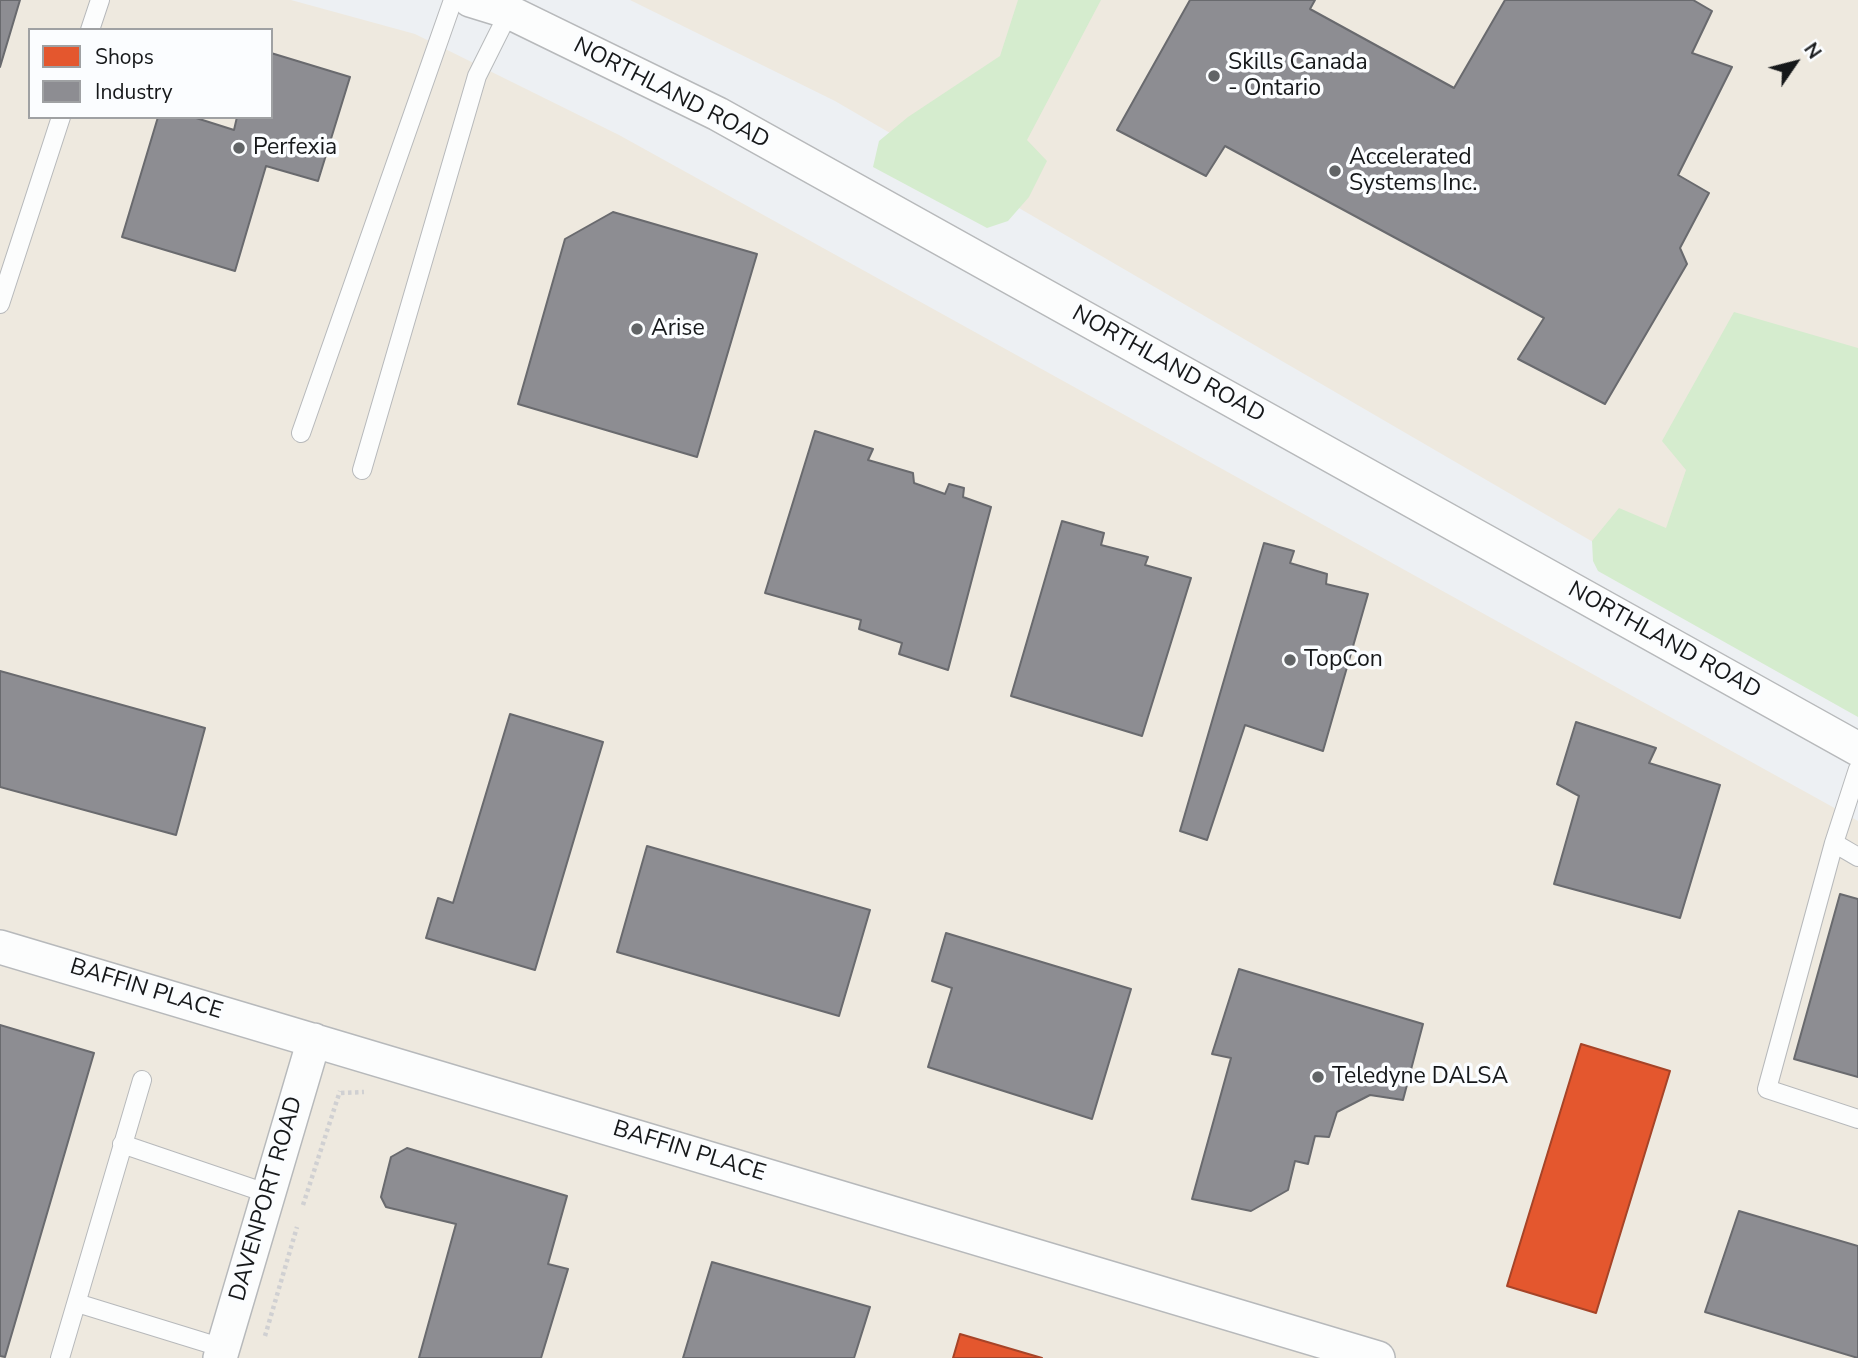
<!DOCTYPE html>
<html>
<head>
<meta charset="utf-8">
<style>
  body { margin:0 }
  #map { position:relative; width:1858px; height:1358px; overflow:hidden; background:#edf0f3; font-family:"Nunito Sans",sans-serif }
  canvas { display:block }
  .legend { position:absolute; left:28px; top:28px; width:245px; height:91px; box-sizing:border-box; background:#fbfdff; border:2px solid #9fa1a3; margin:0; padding:9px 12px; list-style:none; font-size:21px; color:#16181a }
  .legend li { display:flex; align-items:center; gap:14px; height:35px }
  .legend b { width:35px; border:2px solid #9fa1a3 }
  .north { position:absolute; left:1760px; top:28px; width:70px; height:70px; -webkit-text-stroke:5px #fbfdff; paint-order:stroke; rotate:55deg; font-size:19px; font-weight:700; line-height:28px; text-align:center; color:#16181a }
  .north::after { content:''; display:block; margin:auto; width:24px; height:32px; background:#16181a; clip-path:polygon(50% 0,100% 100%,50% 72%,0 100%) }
</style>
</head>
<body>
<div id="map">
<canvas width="1858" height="1358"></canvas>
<ul class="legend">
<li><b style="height:19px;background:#e4572e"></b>Shops</li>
<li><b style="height:19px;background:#8d8d92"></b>Industry</li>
</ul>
<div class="north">N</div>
</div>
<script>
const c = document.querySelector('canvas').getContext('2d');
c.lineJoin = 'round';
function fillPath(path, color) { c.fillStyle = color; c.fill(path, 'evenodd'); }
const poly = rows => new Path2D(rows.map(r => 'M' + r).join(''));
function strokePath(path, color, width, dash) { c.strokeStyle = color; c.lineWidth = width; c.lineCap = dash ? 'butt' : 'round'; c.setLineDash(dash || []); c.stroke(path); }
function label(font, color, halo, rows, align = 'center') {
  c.font = font + ' "Nunito Sans",sans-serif'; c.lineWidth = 7; c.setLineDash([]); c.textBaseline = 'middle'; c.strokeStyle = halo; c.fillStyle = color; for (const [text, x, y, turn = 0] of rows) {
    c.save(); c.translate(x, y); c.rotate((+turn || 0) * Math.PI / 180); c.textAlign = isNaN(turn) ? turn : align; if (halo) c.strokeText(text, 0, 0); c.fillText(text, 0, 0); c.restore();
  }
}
fillPath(poly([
  [0,0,291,0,415,34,619,135,1858,821,1858,1358,0,1358],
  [30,30,271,30,271,117,30,117],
  [630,0,1858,0,1858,681,1648,574,835,101]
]), '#eee9df');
fillPath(poly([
  [1018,0,1101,0,1027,140,1047,161,1029,197,1008,221,987,228,873,167,879,141,908,117,1000,56],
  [1734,312,1858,348,1858,717,1598,571,1593,561,1592,541,1619,508,1666,528,1686,470,1662,441]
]), '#d5ecce');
const shops = poly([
  [1581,1044,1670,1071,1596,1313,1507,1286,1581,1044],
  [960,1334,1042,1358,953,1358,960,1334]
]);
fillPath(shops, '#e4572e');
strokePath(shops, '#a64428', 2);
const industry = poly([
  [0,0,20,0,0,67,0,0],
  [1190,0,1315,0,1310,9,1454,88,1505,0,1693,0,1712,11,1692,53,1732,67,1678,175,1709,193,1680,248,1687,264,1605,404,1518,359,1544,318,1225,146,1206,176,1117,130,1190,0],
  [271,53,350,77,318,181,266,166,235,271,122,237,158,117,193,117,234,130,237,117,271,117,271,53],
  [613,212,757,254,697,457,518,404,565,239,613,212],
  [815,431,873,449,868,460,913,473,914,483,945,494,949,484,964,488,963,497,991,507,948,670,899,654,902,643,859,629,861,620,765,593,815,431],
  [1062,521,1104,533,1101,545,1148,557,1145,565,1191,578,1142,736,1011,696,1062,521],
  [1264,543,1294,551,1290,563,1327,574,1326,584,1368,594,1323,751,1245,725,1207,840,1180,831,1264,543],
  [0,671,205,728,176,835,0,787,0,671],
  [510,714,603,742,535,970,426,938,438,898,453,903,510,714],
  [1576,722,1656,748,1649,763,1720,785,1680,918,1554,884,1579,796,1557,784,1576,722],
  [647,846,870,910,839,1016,617,952,647,846],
  [1840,894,1858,899,1858,1077,1794,1059,1840,894],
  [946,933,1131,989,1092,1119,928,1067,952,988,932,981,946,933],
  [1239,969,1423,1024,1403,1100,1370,1095,1337,1112,1329,1137,1315,1136,1308,1164,1295,1161,1288,1190,1251,1211,1192,1199,1231,1058,1212,1054,1239,969],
  [0,1025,94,1053,5,1357,0,1356,0,1025],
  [407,1148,567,1196,548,1264,568,1269,541,1358,419,1358,456,1224,386,1207,381,1197,391,1157,407,1148],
  [1739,1211,1858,1246,1858,1358,1705,1312,1739,1211],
  [712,1262,870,1307,854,1358,683,1358,712,1262]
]);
fillPath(industry, '#8d8d92');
strokePath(industry, '#696a6e', 2);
const service = poly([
  [90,30,100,0],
  [0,304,61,117],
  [301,433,453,0],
  [362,470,477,76,509,12],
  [1858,769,1834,843,1767,1089,1858,1119],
  [1834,843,1858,857],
  [122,1144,269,1194],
  [77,1303,223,1348],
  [60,1358,142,1080]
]);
const minor = poly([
  [470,0,509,12,718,114,1858,749],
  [0,947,1378,1358],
  [220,1358,314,1040]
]);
strokePath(service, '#b7b9bb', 20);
strokePath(minor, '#b7b9bb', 36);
strokePath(poly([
  [341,1093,364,1092],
  [303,1205,340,1091],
  [265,1336,297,1227]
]), '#d0d0d2', 4.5, [3.5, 3.5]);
strokePath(service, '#fcfdfd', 18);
strokePath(minor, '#fcfdfd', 33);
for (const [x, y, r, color] of [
  [1214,76,7,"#616466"],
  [239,148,7,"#616466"],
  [1335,171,7,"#616466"],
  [637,329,7,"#616466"],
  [1290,660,7,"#616466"],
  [1318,1077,7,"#616466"]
]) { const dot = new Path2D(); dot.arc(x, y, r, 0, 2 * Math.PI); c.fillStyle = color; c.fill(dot); strokePath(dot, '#fbfdff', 2.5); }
label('23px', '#16181a', '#fbfdff', [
  ["Skills Canada",1228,63],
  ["- Ontario",1228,89],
  ["Perfexia",253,148],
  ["Accelerated",1349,158],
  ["Systems Inc.",1349,184],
  ["Arise",651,329],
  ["TopCon",1304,660],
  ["Teledyne DALSA",1332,1077]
], 'left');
label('23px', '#16181a', '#fbfdff', [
  ["NORTHLAND ROAD",671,94,27],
  ["NORTHLAND ROAD",1168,365,29],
  ["NORTHLAND ROAD",1664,641,29],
  ["BAFFIN PLACE",146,990,17],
  ["BAFFIN PLACE",689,1152,17],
  ["DAVENPORT ROAD",267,1199,-74]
]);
</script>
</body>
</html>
